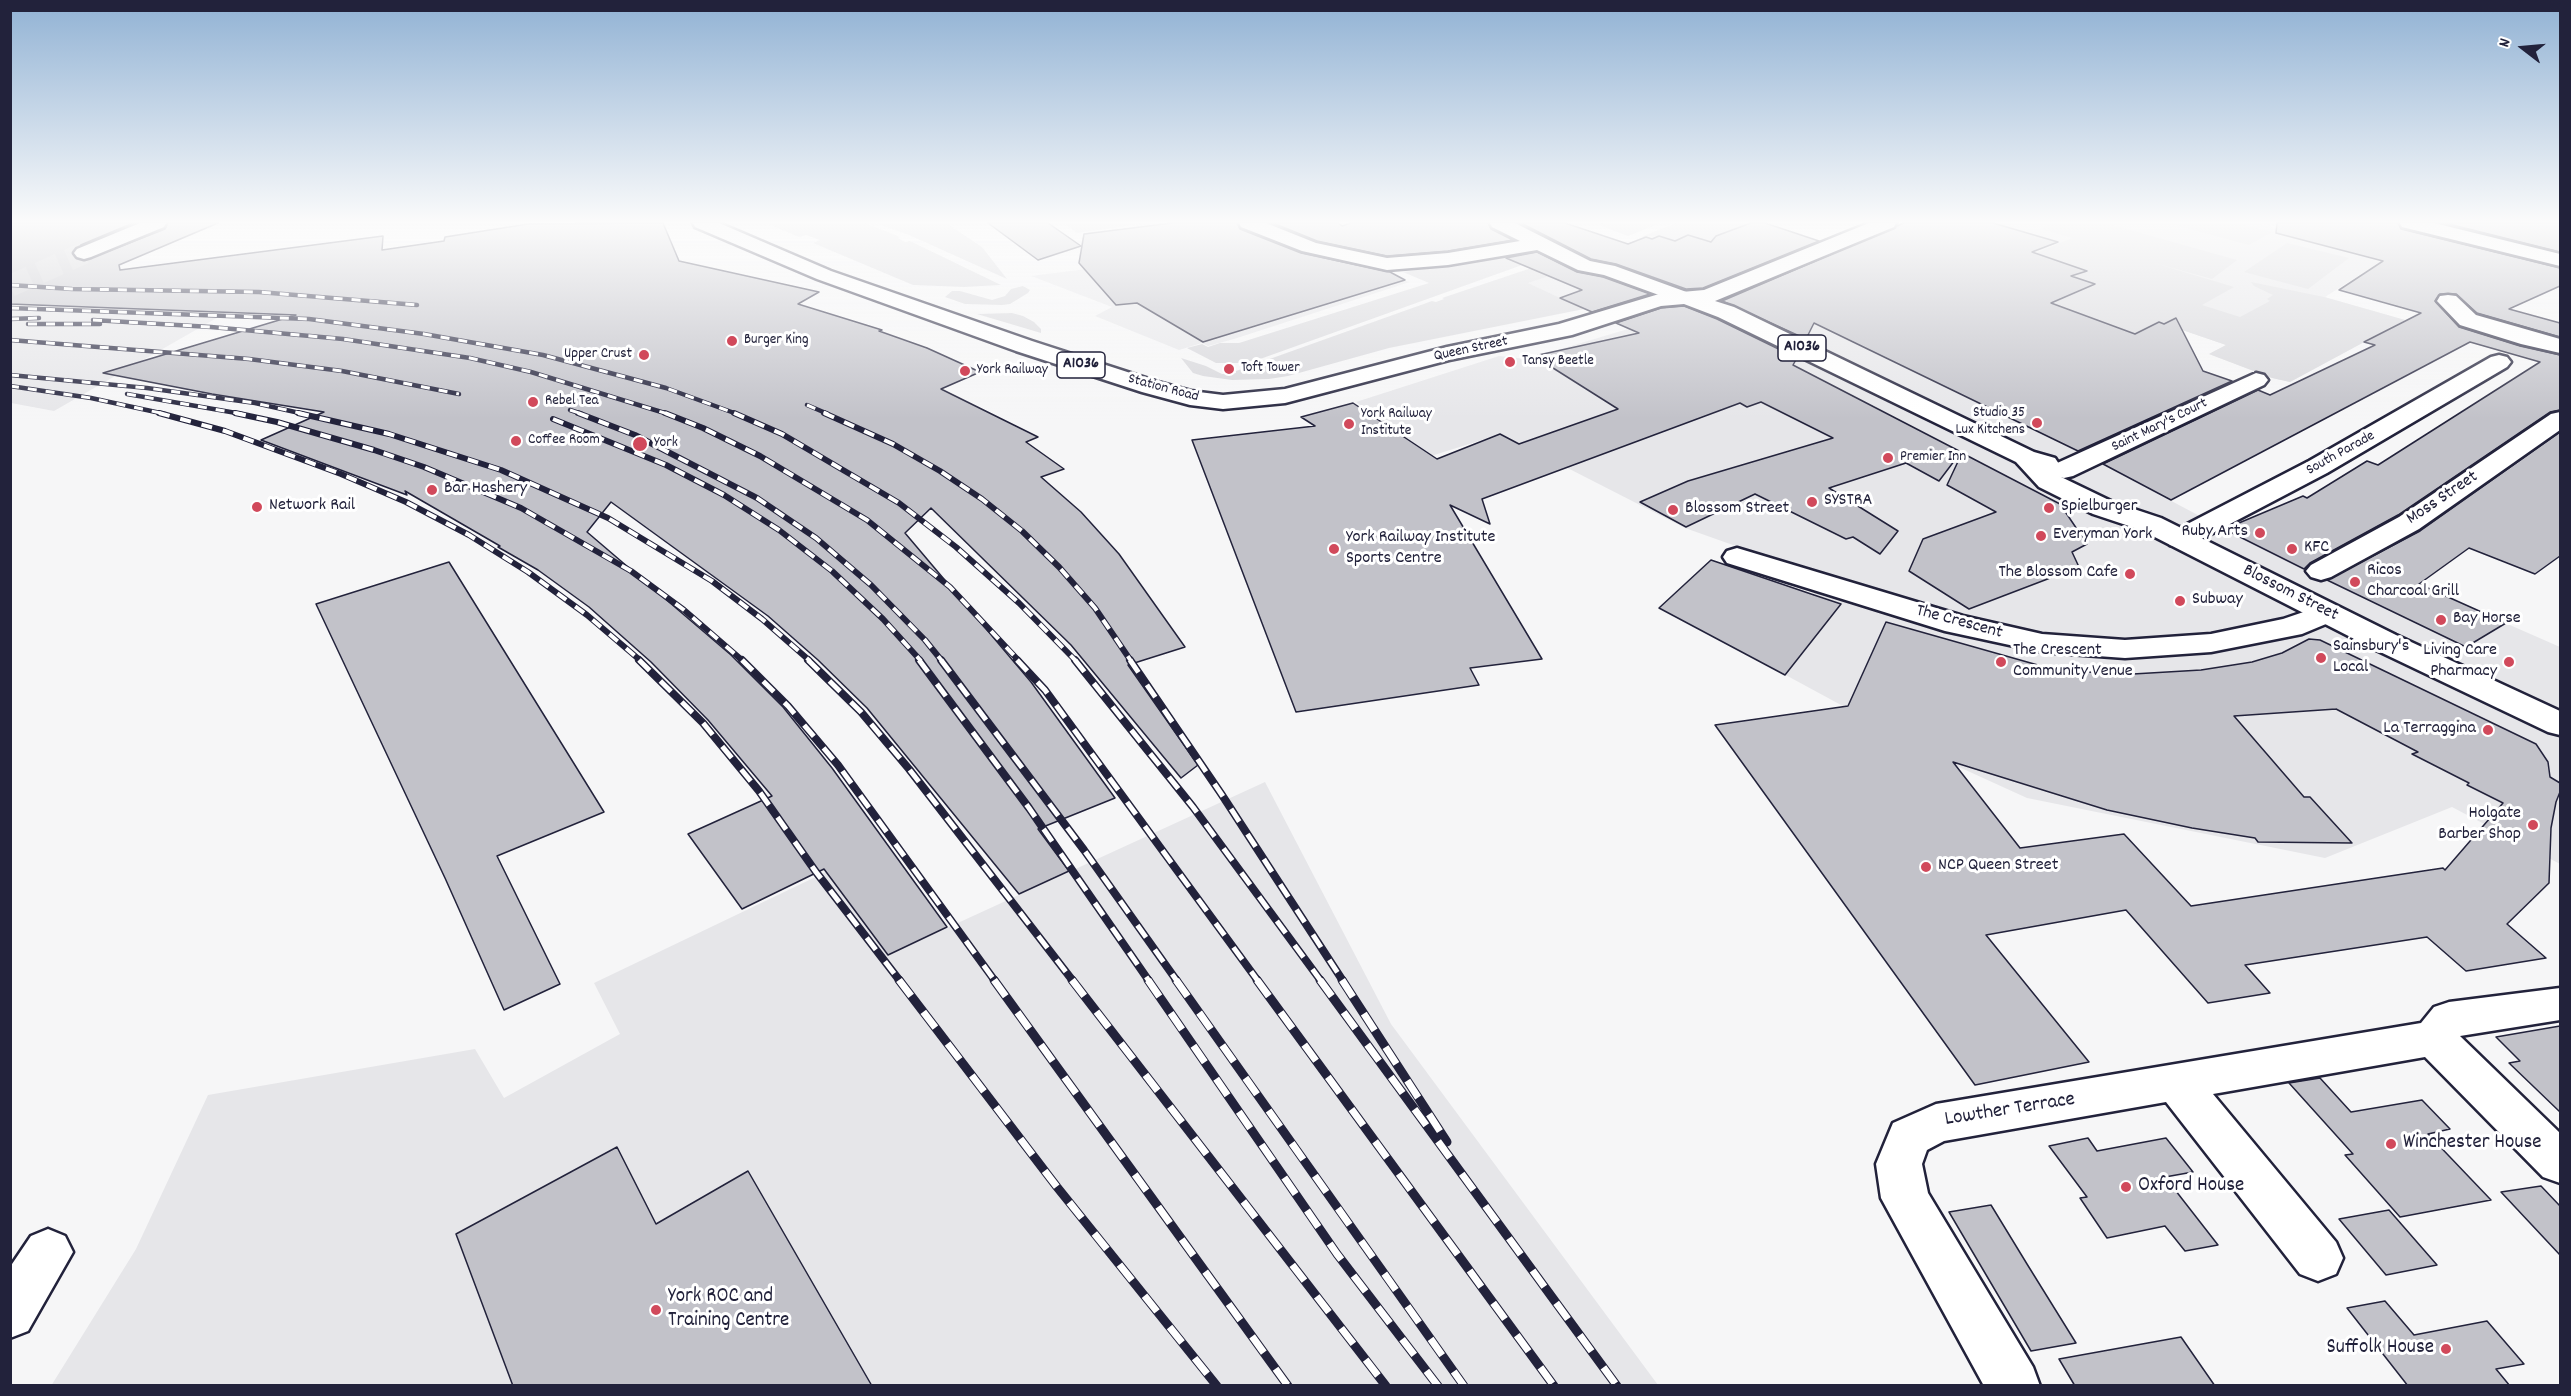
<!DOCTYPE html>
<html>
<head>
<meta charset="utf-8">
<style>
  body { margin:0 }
  #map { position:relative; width:2571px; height:1396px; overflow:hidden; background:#f6f6f7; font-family:Dekko,sans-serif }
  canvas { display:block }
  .frame { position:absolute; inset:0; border:12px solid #22223b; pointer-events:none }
  .north { position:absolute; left:2493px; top:18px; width:60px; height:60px; -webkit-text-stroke:4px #fff; paint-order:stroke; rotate:286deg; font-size:16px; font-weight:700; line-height:24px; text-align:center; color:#22223b }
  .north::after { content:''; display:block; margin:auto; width:21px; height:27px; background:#22223b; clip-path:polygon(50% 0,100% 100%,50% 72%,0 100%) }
</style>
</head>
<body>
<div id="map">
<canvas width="2571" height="1396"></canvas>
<div class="frame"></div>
<div class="north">N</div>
</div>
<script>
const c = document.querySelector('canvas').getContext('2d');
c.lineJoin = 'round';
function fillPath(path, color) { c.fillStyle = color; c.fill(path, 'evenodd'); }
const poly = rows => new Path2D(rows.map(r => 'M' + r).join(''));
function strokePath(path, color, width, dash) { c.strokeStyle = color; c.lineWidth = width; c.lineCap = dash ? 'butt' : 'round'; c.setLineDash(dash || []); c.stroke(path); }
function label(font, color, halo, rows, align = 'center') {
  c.font = font + ' Dekko,sans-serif'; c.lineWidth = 6; c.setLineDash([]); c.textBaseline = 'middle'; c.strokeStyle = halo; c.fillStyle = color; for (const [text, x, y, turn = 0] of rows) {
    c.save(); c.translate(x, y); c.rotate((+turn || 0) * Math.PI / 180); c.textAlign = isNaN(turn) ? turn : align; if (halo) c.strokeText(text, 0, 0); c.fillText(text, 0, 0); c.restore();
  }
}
fillPath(poly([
  [1904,223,2256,223,2388,257,2325,297,2405,320,2290,382,2272,378,2209,354,2226,345,2159,322,2046,406,2116,438,2083,454,2226,530,2243,523,2353,574,2373,565,2560,647,2560,864,2452,807,2325,858,2027,798,1937,757,1769,666,1818,586,1761,555,1685,528,1501,434,1431,456,1356,402,1499,356,1527,359,1628,329,1527,283,1574,268,1646,237,1688,235,1711,242,1714,238,1797,266],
  [1275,245,1410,282,1234,339,1208,346,1202,343,1179,350,1095,316,1112,307,1031,276],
  [10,258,24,264,278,283,54,411,11,403],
  [1265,782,1391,1024,1658,1385,51,1386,136,1249,208,1095,475,1049,504,1098,620,1034,594,983,826,872,888,955]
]), '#e6e6e9');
fillPath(poly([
  [766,223,865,223,900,237,898,238,905,242,910,241,1001,285,964,287,913,285,813,243,820,240,806,235,799,237],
  [876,223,946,223,982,247,1007,279,909,235],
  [1064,223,1146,223,1077,233],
  [1603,223,1661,223,1628,236,1599,225],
  [1676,223,1751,223,1717,236,1711,242,1689,235,1675,241,1659,236,1641,237],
  [2051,223,2105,223,2237,260,2212,279,2151,262,2234,287,2202,305,2240,317,2270,301,2267,299,2273,295,2254,286,2251,282,2324,297,2405,320,2290,382,2272,378,2209,354,2226,345,2159,322,2123,340,2114,326,2081,314,2039,309,2094,284,2053,271,2027,257,2072,238,2041,229],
  [2167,223,2238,223,2272,232,2249,245],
  [2287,243,2349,258,2308,289,2244,272],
  [1529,254,1525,264,1249,363,1216,363,1187,348,1202,344,1208,347,1220,343,1239,343,1429,283,1403,272],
  [1552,261,1574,268,1528,283,1584,309,1389,348,1288,376,1269,379,1232,380,1203,376,1193,373,1181,358,1206,366,1222,374,1236,373,1236,371,1432,301,1436,302,1444,299,1442,298],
  [1023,286,1030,290,1028,293,1010,304,1002,305,965,304,945,297,952,291,960,291,992,300,1005,296,1011,289],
  [1012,313,1023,316,1034,322,1041,329,1041,333,977,314]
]), '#d7d7db');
const building = poly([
  [10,223,133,223,76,247,72,254,76,259,83,261,165,229,168,223,218,223,119,265,120,270,383,236,382,250,444,241,445,237,528,224,663,223,679,261,819,292,798,304,882,330,879,331,927,348,980,372,941,389,1038,437,1026,442,1064,469,1041,477,1081,512,1119,554,1185,647,1128,665,1198,765,1181,778,1071,645,931,508,905,533,1031,682,1115,798,1038,829,1069,871,1019,894,867,708,818,660,768,616,611,502,587,532,731,655,783,707,832,768,947,927,888,955,824,869,742,909,688,834,772,796,708,720,651,662,589,607,538,570,498,547,500,546,405,491,407,495,261,440,324,412,212,394,103,373,296,315,10,304,10,223],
  [988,223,1048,223,1081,246,1038,260,988,223],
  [1172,223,1237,223,1240,229,1301,253,1390,272,1405,280,1203,342,1137,303,1116,305,1079,263,1084,234,1172,223],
  [1273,223,1338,223,1342,226,1351,223,1488,223,1491,229,1513,240,1448,251,1387,256,1317,241,1273,223],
  [1521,223,1565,223,1628,244,1646,237,1652,239,1659,236,1675,241,1688,235,1711,242,1716,236,1751,223,1765,223,1819,241,1703,288,1686,289,1616,264,1591,259,1521,223],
  [1904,223,1993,223,2058,242,2032,252,2087,271,2071,276,2095,284,2051,303,2135,334,2159,322,2164,324,2176,318,2203,371,2232,381,2078,451,1814,323,1806,339,1722,301,1904,223],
  [2277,223,2398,223,2401,229,2560,268,2560,286,2509,309,2560,323,2560,337,2477,313,2456,294,2440,294,2435,301,2459,327,2520,346,2560,355,2560,410,2550,412,2398,515,2310,563,2304,569,2226,530,2229,529,2227,528,2303,496,2307,498,2367,461,2378,465,2540,362,2470,342,2171,500,2103,464,2258,390,2270,395,2375,345,2364,342,2421,313,2339,290,2383,261,2276,233,2277,223],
  [2445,223,2560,223,2560,252,2445,223],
  [1537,252,1577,272,1603,277,1650,294,1592,312,1560,298,1582,290,1506,258,1537,252],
  [1684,306,1717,319,1797,358,1793,365,1961,452,1939,481,1906,463,1829,488,1898,531,1880,554,1853,537,1846,539,1755,494,1686,527,1640,502,1688,481,1833,438,1761,402,1747,407,1740,403,1482,499,1490,524,1450,505,1542,659,1470,668,1479,685,1296,712,1192,440,1315,426,1301,417,1353,403,1437,459,1500,434,1519,444,1618,409,1534,356,1639,333,1616,323,1661,308,1684,306],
  [2560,432,2560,556,2535,574,2469,548,2419,584,2506,623,2466,647,2327,580,2420,531,2560,432],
  [1962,453,2060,504,2087,544,2072,552,2079,567,1969,609,1909,571,1923,539,1996,512,1947,485,1962,453],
  [1711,560,1814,595,1841,604,1785,675,1659,608,1711,560],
  [449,562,604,812,497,856,560,984,504,1010,445,878,316,604,449,562],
  [1886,622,2073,675,2075,669,2100,674,2133,674,2201,670,2252,662,2282,653,2309,639,2320,640,2536,744,2548,762,2550,777,2560,783,2560,792,2556,802,2551,828,2549,883,2507,924,2546,958,2466,971,2427,937,2245,965,2270,993,2208,1003,2126,910,1986,935,2089,1062,1975,1085,1715,725,1848,706,1886,622],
  [2336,709,2418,752,2412,754,2469,783,2467,785,2503,803,2445,870,2443,868,2191,906,2124,834,2020,848,1953,762,2107,810,2192,828,2255,838,2258,842,2352,843,2310,797,2304,797,2234,716,2336,709],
  [2560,1026,2560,1112,2509,1063,2520,1061,2496,1037,2560,1026],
  [2320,1078,2351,1112,2422,1100,2450,1129,2428,1134,2491,1200,2400,1217,2345,1155,2353,1154,2289,1083,2320,1078],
  [2088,1138,2097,1151,2166,1138,2193,1172,2165,1177,2218,1245,2185,1251,2165,1226,2107,1238,2080,1198,2087,1197,2049,1146,2088,1138],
  [617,1147,656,1224,748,1171,872,1386,513,1386,456,1234,617,1147],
  [2541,1186,2560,1206,2560,1255,2501,1192,2541,1186],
  [1991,1205,2027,1264,2076,1343,2031,1351,1949,1212,1991,1205],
  [2389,1210,2437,1265,2386,1275,2339,1219,2389,1210],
  [2385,1301,2414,1335,2487,1321,2524,1364,2496,1369,2510,1386,2408,1386,2347,1308,2385,1301],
  [2181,1337,2215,1386,2075,1386,2059,1359,2181,1337]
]);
fillPath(building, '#c2c2c9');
strokePath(building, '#22223b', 1.5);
strokePath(poly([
  [10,286,84,253]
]), '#ccccd1', 22, [22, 10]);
const minor = poly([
  [140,223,166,223,164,227,91,257,84,259,77,257,74,253,77,249,140,223],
  [1239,223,1266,223,1316,243,1387,258,1448,253,1520,241,1492,227,1490,223,1515,223,1590,261,1615,266,1692,294,1696,298,1692,302,1685,304,1678,302,1604,275,1578,270,1537,250,1448,265,1387,270,1302,251,1241,227,1239,223],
  [2400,223,2434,223,2560,254,2560,266,2402,227,2400,223],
  [2448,295,2456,296,2476,315,2560,339,2560,353,2521,344,2460,325,2437,301,2440,296,2448,295],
  [2499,355,2507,357,2511,362,2507,367,2327,473,2190,545,2180,547,2170,545,2166,539,2170,533,2309,461,2491,357,2499,355],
  [2256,373,2264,375,2268,380,2264,385,2073,476,2064,478,2055,476,2051,470,2055,464,2256,373],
  [2560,412,2560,430,2419,529,2331,577,2321,580,2311,577,2306,571,2311,565,2399,517,2551,414,2560,412],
  [1737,548,1963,616,2042,634,2125,640,2211,634,2283,619,2327,604,2338,607,2342,613,2338,619,2302,634,2211,652,2125,658,2042,652,1945,631,1727,563,1723,557,1727,551,1737,548],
  [2560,988,2560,1020,2460,1036,2560,1133,2560,1183,2543,1177,2425,1057,2213,1094,2336,1242,2343,1258,2336,1274,2318,1281,2300,1274,2166,1102,1944,1141,1927,1150,1922,1164,1928,1193,2033,1367,2040,1386,1984,1386,1881,1198,1876,1164,1893,1123,1936,1104,2421,1023,2434,1007,2449,1002,2560,988],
  [48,1229,65,1236,73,1252,28,1331,10,1338,10,1267,31,1236,48,1229]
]);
const major = poly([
  [693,223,719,223,831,271,1032,341,1158,382,1191,391,1223,395,1285,389,1447,347,1559,324,1659,294,1704,290,1869,223,1896,223,1894,227,1715,301,1734,307,2034,452,2055,458,2059,464,2052,470,2057,475,2113,502,2161,518,2396,635,2560,711,2560,735,2548,732,2374,649,2141,530,2093,514,2039,487,2016,462,1718,317,1684,304,1661,306,1572,335,1449,360,1285,403,1223,409,1190,405,1142,392,1016,351,817,279,695,227,693,223]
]);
strokePath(minor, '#22223b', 5);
strokePath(major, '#22223b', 5);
fillPath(minor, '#fff');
fillPath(major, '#fff');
const railFar3 = poly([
  [10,285,72,289,259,292,417,305],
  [10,308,309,319,424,334,543,355,666,388,737,414],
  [10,319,39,318],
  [93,320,211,327,343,339,470,358,531,372,668,414],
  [28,324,100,324],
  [10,340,249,359,342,371,459,394],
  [10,375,147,388,255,403,304,414],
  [10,386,91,398,165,414],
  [127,394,242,414],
  [807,405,828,414],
  [570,410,582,414]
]);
const railFar2 = poly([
  [159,413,225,431,341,474,406,502,469,535,528,572,587,615,641,661],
  [235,413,277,422,374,450,424,467,521,508,631,571,684,610,743,661],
  [298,413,389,434,501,470,608,518,712,581,762,619,810,661],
  [578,413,635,435,757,498,816,538,871,585,925,640,942,661],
  [665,413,703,428,760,456,867,520,950,587,1019,661],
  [734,413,782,434,899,503,956,547,1019,603,1076,661],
  [824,413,893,444,940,471,982,499,1022,531,1059,567,1095,608,1131,661],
  [553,419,666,465,724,495,779,530,832,571,883,619,921,661]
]);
const railFar1 = poly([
  [639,660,703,723,759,791,816,872,900,981],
  [742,660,788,706,838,765,995,981],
  [808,660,861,712,909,769,1073,981],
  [919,660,1029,808,1149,981],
  [941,660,1084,850,1177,981],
  [1017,660,1045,690,1258,981],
  [1075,660,1193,807,1321,981],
  [1130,660,1222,795,1343,981]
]);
const rail = poly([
  [899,980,1057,1187,1217,1386],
  [994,980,1288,1386],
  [1072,980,1386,1386],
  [1148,980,1337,1254,1438,1386],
  [1176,980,1464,1386],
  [1257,980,1554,1386],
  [1320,980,1617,1386],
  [1342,980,1447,1142]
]);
strokePath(railFar3, '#22223b', 4.5);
strokePath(railFar2, '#22223b', 6);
strokePath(railFar1, '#22223b', 8);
strokePath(rail, '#22223b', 9);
strokePath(railFar3, '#fff', 3, [9]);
strokePath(railFar2, '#fff', 4, [11]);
strokePath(railFar1, '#fff', 5, [15]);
strokePath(rail, '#fff', 7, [20]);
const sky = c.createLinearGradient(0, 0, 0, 419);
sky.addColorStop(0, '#91b2d4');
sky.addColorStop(0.53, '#fbfbfb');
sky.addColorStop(1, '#fbfbfb00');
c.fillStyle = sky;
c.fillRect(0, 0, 2571, 419);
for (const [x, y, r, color] of [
  [732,341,6,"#d1495b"],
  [644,355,6,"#d1495b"],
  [1510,362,6,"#d1495b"],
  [1229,369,6,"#d1495b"],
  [965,371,6,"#d1495b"],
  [533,402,6,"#d1495b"],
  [2037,423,6,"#d1495b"],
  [1349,424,6,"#d1495b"],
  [516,441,6,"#d1495b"],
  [640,444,8,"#d1495b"],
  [1888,458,6,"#d1495b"],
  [432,490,6,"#d1495b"],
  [1812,502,6,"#d1495b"],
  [257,507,6,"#d1495b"],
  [2049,508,6,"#d1495b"],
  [1673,510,6,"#d1495b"],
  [2260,533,6,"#d1495b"],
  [2041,536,6,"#d1495b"],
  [1334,549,6,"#d1495b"],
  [2292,549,6,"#d1495b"],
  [2130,574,6,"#d1495b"],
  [2355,582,6,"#d1495b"],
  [2180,601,6,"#d1495b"],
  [2441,620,6,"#d1495b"],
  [2321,658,6,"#d1495b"],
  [2001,662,6,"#d1495b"],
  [2509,662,6,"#d1495b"],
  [2488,730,6,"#d1495b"],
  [2533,825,6,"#d1495b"],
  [1926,867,6,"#d1495b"],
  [2391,1144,6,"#d1495b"],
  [2126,1187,6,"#d1495b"],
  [656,1310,6,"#d1495b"],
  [2446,1349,6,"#d1495b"]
]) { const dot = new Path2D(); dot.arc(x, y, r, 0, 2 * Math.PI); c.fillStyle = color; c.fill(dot); strokePath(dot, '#fff', 2); }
label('15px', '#22223b', '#fff', [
  ["Burger King",744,341],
  ["Upper Crust",632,355,"right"],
  ["Tansy Beetle",1522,362],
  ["Toft Tower",1241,369],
  ["York Railway",977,371],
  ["Rebel Tea",545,402],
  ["Studio 35",2025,414,"right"],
  ["Lux Kitchens",2025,431,"right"],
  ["York Railway",1361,415],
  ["Institute",1361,432],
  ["Coffee Room",528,441],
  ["York",654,444],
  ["Premier Inn",1900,458]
], 'left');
label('15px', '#22223b', '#fff', [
  ["Queen Street",1471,350,-12],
  ["Station Road",1163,389,15],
  ["Saint Mary's Court",2160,426,-26],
  ["South Parade",2341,454,-29]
]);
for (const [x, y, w] of [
  [1802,348,48],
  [1081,365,48]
]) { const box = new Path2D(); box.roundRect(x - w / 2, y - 13, w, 26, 4.5); c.fillStyle = '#fff'; c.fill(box); strokePath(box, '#22223b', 1.5); }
label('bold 16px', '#22223b', null, [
  ["A1036",1802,348],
  ["A1036",1081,365]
]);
label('18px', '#22223b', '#fff', [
  ["Bar Hashery",444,490],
  ["SYSTRA",1824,502],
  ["Network Rail",269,507],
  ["Spielburger",2061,508],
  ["Blossom Street",1685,510],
  ["Ruby Arts",2248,533,"right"],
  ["Everyman York",2053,536],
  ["York Railway Institute",1346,539],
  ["Sports Centre",1346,560],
  ["KFC",2304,549],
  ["Ricos",2367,572],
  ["Charcoal Grill",2367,593],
  ["The Blossom Cafe",2118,574,"right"],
  ["Subway",2192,601],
  ["Bay Horse",2453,620],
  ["Sainsbury's",2333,648],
  ["Local",2333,669],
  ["The Crescent",2013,652],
  ["Community Venue",2013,673],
  ["Living Care",2497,652,"right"],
  ["Pharmacy",2497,673,"right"],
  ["La Terraggina",2476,730,"right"],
  ["Holgate",2521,815,"right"],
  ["Barber Shop",2521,836,"right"],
  ["NCP Queen Street",1938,867]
], 'left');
label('18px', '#22223b', '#fff', [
  ["Moss Street",2443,499,-34],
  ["Blossom Street",2290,594,27],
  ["The Crescent",1959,623,15]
]);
label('21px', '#22223b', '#fff', [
  ["Lowther Terrace",2010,1111,-9]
]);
label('21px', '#22223b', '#fff', [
  ["Winchester House",2403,1144],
  ["Oxford House",2138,1187],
  ["York ROC and",668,1298],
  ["Training Centre",668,1322],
  ["Suffolk House",2434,1349,"right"]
], 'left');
</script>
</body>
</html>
